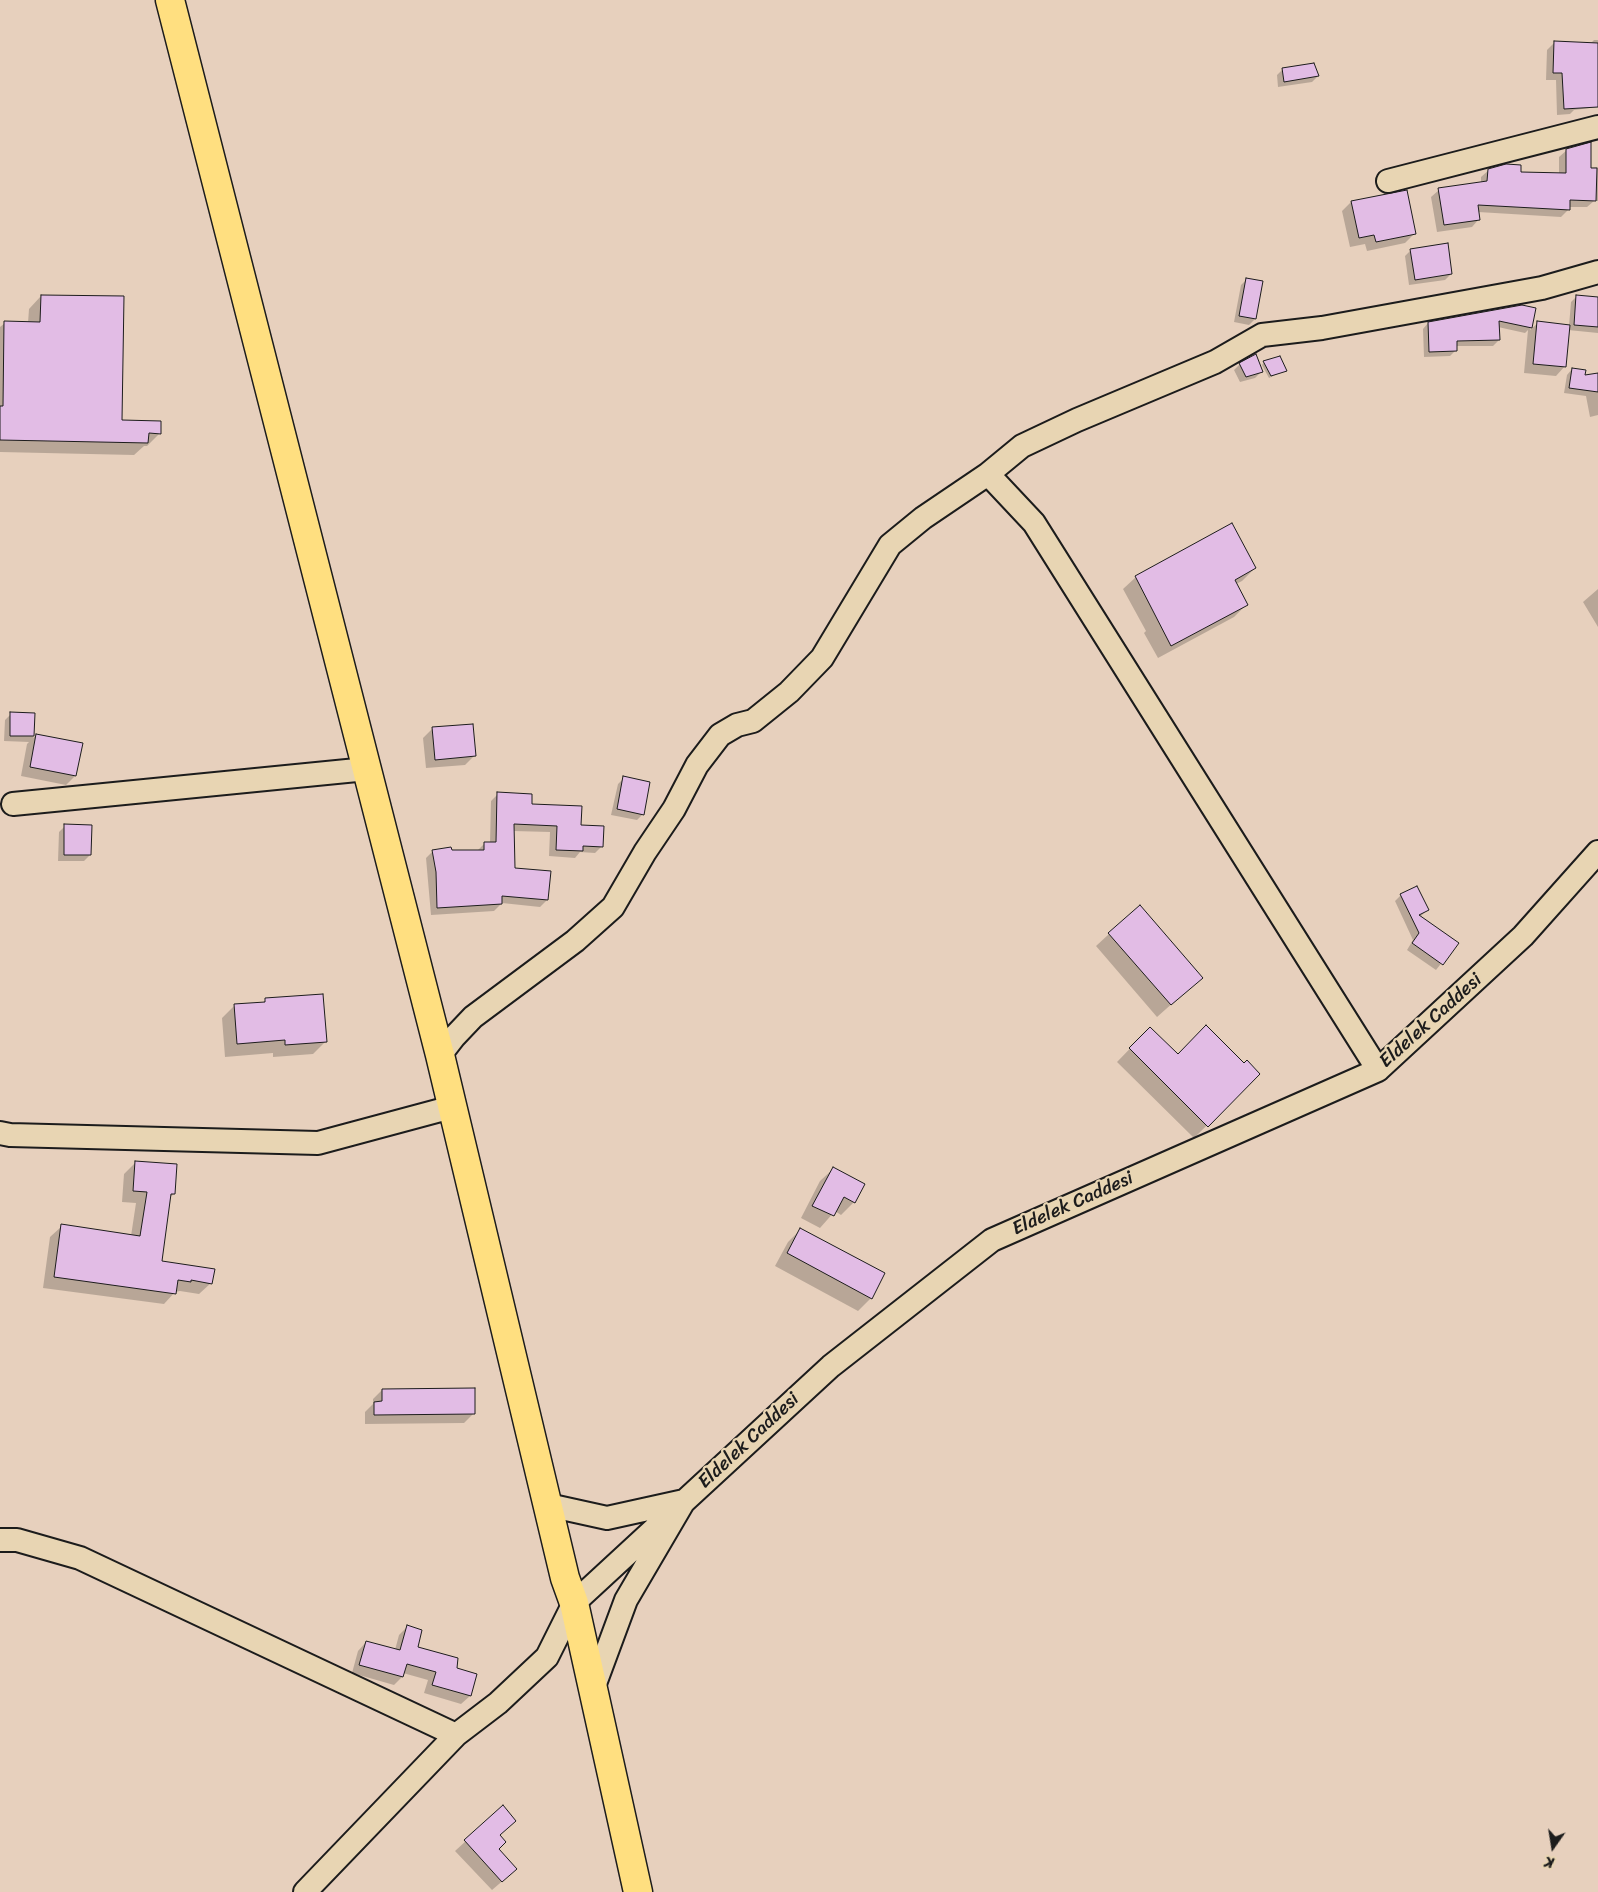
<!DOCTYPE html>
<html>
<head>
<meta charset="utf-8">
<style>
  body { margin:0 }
  #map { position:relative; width:1598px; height:1892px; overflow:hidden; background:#e7d0bd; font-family:Sriracha,sans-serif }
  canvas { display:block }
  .north { position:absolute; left:1528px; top:1822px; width:50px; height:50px; -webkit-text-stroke:4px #e8d5b3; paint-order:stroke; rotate:193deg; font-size:14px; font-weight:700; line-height:20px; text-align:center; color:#1c1c1c }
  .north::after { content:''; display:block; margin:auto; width:18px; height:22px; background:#1c1c1c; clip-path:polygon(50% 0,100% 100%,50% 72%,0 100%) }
</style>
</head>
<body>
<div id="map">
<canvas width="1598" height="1892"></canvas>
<div class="north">K</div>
</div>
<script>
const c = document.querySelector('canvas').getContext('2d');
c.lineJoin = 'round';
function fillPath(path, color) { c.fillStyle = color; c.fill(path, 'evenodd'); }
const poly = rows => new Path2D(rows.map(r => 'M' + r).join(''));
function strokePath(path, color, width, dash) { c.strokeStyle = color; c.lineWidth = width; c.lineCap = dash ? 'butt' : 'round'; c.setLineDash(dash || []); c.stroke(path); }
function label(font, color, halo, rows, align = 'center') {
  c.font = font + ' Sriracha,sans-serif'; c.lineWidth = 4.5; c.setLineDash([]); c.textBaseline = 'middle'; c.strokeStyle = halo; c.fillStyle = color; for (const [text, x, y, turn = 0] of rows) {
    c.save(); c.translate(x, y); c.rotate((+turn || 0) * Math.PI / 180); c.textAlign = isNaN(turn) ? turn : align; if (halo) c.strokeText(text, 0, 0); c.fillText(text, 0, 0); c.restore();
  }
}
fillPath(poly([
  [1594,40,1598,40,1598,107,1574,110,1570,114,1557,115,1556,80,1546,80,1547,50,1555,42,1590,44],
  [1283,69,1318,76,1312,82,1278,87,1277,75],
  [1567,150,1589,168,1598,167,1598,201,1594,201,1587,207,1569,207,1569,209,1561,217,1478,212,1479,219,1472,227,1437,232,1431,197,1439,190,1481,184,1481,177,1489,170,1559,174,1559,157],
  [1406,191,1415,233,1405,243,1367,251,1365,244,1350,247,1342,211,1351,202],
  [1411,250,1451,274,1445,280,1409,285,1405,256],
  [1247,279,1255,319,1249,325,1234,322,1241,285],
  [41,296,120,421,160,433,147,446,144,446,134,455,0,452,0,327,5,323,28,323,29,309],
  [1577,296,1598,298,1598,333,1568,330,1565,366,1556,376,1524,373,1528,330,1525,333,1498,327,1499,340,1493,346,1456,346,1456,350,1450,356,1424,357,1423,329,1428,323,1535,309,1530,330,1538,323,1569,326,1571,302],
  [1264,362,1285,370,1269,378,1262,365],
  [1240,364,1261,372,1255,378,1240,382,1234,370],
  [1572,369,1584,376,1598,374,1598,415,1590,417,1586,396,1564,393,1567,375],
  [1255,568,1242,581,1236,584,1247,604,1234,617,1158,658,1144,633,1146,631,1123,589,1136,577],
  [1598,589,1598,627,1583,602],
  [11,714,34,714,33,738,36,735,75,776,66,785,21,776,27,744,29,742,4,741,5,720],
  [433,728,474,756,465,765,426,768,423,738],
  [624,778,643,814,637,820,611,815,618,784],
  [498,794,531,805,580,826,602,846,595,853,580,852,575,858,549,856,550,832,513,831,514,869,550,872,547,900,540,907,502,903,494,911,431,915,426,858,433,851,478,850,485,843,490,843,491,801],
  [65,826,90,855,84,861,58,861,59,832],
  [1401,895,1427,910,1420,917,1457,943,1436,970,1407,950,1413,940,1395,901],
  [1109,934,1201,978,1157,1017,1096,946],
  [266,1000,326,1041,313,1054,273,1057,273,1053,225,1057,222,1018,234,1006,262,1003],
  [1150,1028,1178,1055,1244,1065,1259,1074,1194,1138,1117,1062],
  [135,1163,174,1194,169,1198,160,1262,211,1283,199,1294,180,1291,175,1292,164,1304,43,1288,50,1237,62,1226,131,1236,136,1203,122,1202,124,1174],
  [833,1169,854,1202,841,1215,835,1211,820,1228,801,1218,820,1181],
  [801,1229,871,1298,858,1311,775,1266,788,1242],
  [382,1390,474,1413,464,1423,365,1424,365,1412,373,1404,373,1399],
  [407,1627,416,1648,456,1669,470,1696,461,1704,424,1693,428,1680,403,1673,402,1677,394,1685,352,1673,358,1651,366,1642,395,1650,399,1635],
  [503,1807,497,1849,506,1878,492,1890,455,1851]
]), '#0003');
const building = poly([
  [1554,41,1598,43,1598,107,1564,109,1562,73,1553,73,1554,41],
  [1314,63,1319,76,1284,82,1282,68,1314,63],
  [1591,142,1591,168,1597,168,1596,201,1570,200,1570,210,1478,205,1480,220,1444,225,1438,188,1487,181,1488,169,1506,164,1521,165,1521,172,1566,173,1566,149,1591,142],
  [1407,190,1416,234,1376,242,1374,235,1359,238,1351,201,1407,190],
  [1448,243,1452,274,1415,280,1410,249,1448,243],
  [1246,278,1263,281,1256,319,1239,316,1246,278],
  [41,295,124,296,122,420,161,421,161,434,149,433,148,443,0,440,0,406,3,406,4,321,40,322,41,295],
  [1576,295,1598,297,1598,327,1574,325,1576,295],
  [1522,305,1536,308,1532,328,1499,321,1500,340,1457,341,1457,351,1429,352,1428,322,1522,305],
  [1537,321,1570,325,1566,367,1533,364,1537,321],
  [1256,354,1263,372,1246,377,1239,363,1256,354],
  [1280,356,1287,371,1271,376,1263,361,1280,356],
  [1572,368,1586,370,1585,375,1598,373,1598,392,1569,388,1572,368],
  [1232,523,1256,568,1235,580,1248,605,1171,646,1135,576,1232,523],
  [10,712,35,713,34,736,10,736,10,712],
  [473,724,476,756,435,760,432,727,473,724],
  [36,734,83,743,76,776,30,767,36,734],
  [623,776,650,782,644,815,617,809,623,776],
  [497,792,532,794,532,804,582,806,581,825,604,826,603,847,583,846,583,851,556,850,557,826,514,824,515,868,551,871,548,900,502,896,502,904,437,908,436,872,432,850,451,847,452,850,484,850,484,842,496,842,497,792],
  [64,824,92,825,91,855,64,855,64,824],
  [1417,886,1429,910,1419,915,1459,943,1443,965,1412,943,1419,933,1400,894,1417,886],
  [1140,905,1203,978,1171,1005,1108,933,1140,905],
  [323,994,327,1042,285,1045,285,1040,237,1044,234,1004,265,1002,265,998,323,994],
  [1206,1025,1244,1063,1247,1060,1260,1074,1208,1127,1129,1048,1150,1027,1178,1054,1206,1025],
  [135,1161,177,1164,175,1194,171,1194,162,1261,215,1269,212,1284,191,1280,191,1282,178,1280,176,1294,54,1277,61,1224,140,1236,147,1192,133,1191,135,1161],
  [833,1167,865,1184,855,1203,844,1197,834,1216,812,1206,833,1167],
  [800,1228,885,1273,872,1299,787,1253,800,1228],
  [475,1388,475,1414,374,1415,374,1402,382,1401,382,1389,475,1388],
  [407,1625,422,1630,418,1647,458,1658,457,1668,477,1674,471,1696,432,1685,436,1672,407,1664,403,1677,359,1665,366,1641,400,1650,407,1625],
  [503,1805,516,1821,500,1835,506,1842,499,1849,517,1869,502,1882,464,1840,503,1805]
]);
fillPath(building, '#e2bce5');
strokePath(building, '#1c1c1c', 1);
const minor = poly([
  [1388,181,1598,127],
  [988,474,1022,446,1077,420,1215,362,1262,335,1322,328,1542,288,1598,272],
  [13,804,367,769],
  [440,1055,454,1037,473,1017,575,941,613,907,645,852,674,809,697,765,720,735,737,725,753,721,789,692,822,658,890,545,923,518,988,474,1034,523,1378,1070],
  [0,1133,10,1135,318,1143,452,1107],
  [548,1505,607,1518,684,1501,626,1600,593,1689],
  [0,1540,17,1540,80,1558,456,1735],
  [305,1892,456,1735,498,1703,547,1657,574,1603,831,1366,992,1240,1378,1070,1523,936,1598,852]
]);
const major = poly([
  [170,0,440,1055,565,1578,574,1603,638,1892]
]);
strokePath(minor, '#1c1c1c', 26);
strokePath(major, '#1c1c1c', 31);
strokePath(minor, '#e8d5b3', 22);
strokePath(major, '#ffdf80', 28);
label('19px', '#1c1c1c', '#e8d5b3', [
  ["Eldelek Caddesi",1431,1021,-42],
  ["Eldelek Caddesi",1073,1204,-24],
  ["Eldelek Caddesi",749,1441,-43]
]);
</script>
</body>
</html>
